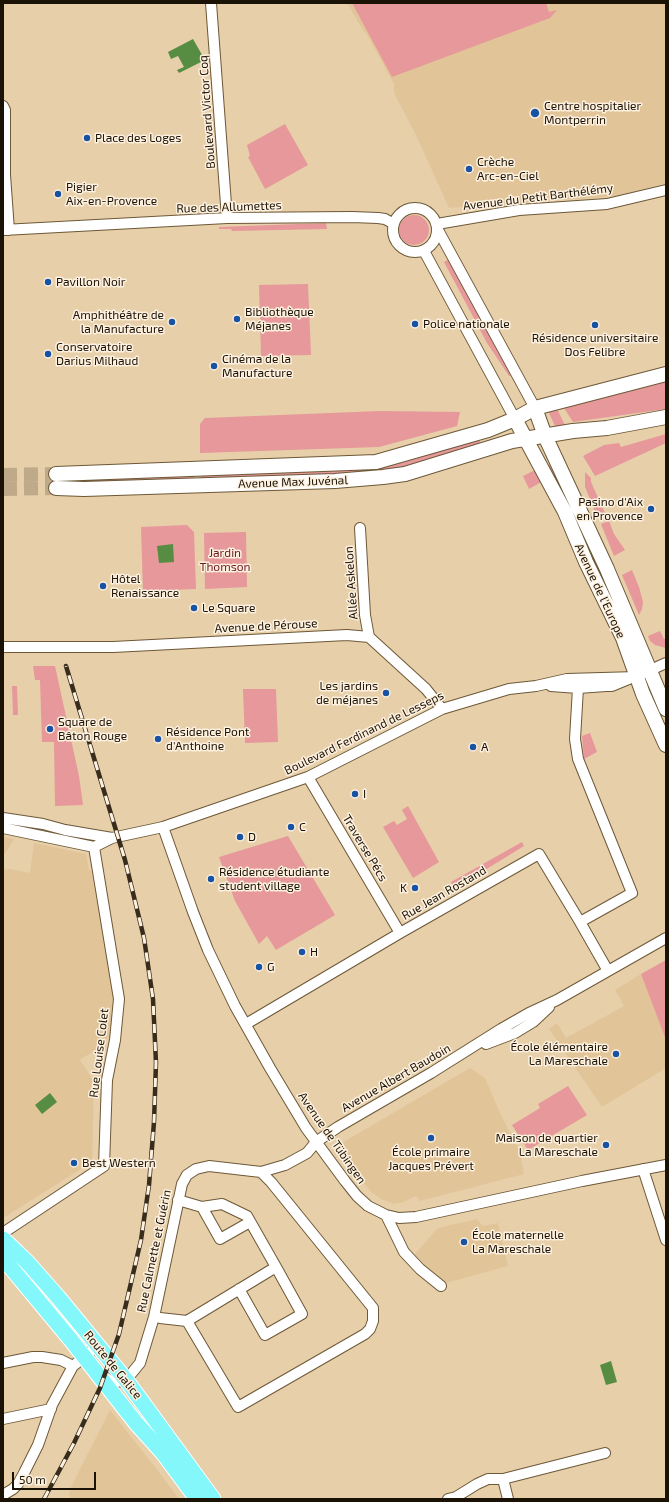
<!DOCTYPE html>
<html>
<head>
<meta charset="utf-8">
<style>
  body { margin:0 }
  #map { position:relative; width:669px; height:1502px; overflow:hidden; background:#e7cfaa; font-family:"Exo 2",sans-serif }
  canvas { display:block }
  .frame { position:absolute; inset:0; border:4px solid #1a1205; pointer-events:none }
  .scale { position:absolute; left:12px; top:1472px; width:84px; height:18px; box-sizing:border-box; border:2px solid #1a1205; border-top:0; padding-left:5px; font-size:12px; line-height:14px; white-space:nowrap; color:#1a1205; -webkit-text-stroke:3px #fef1df; paint-order:stroke }
</style>
</head>
<body>
<div id="map">
<canvas width="669" height="1502"></canvas>
<div class="frame"></div>
<div class="scale">50 m</div>
</div>
<script>
const c = document.querySelector('canvas').getContext('2d');
c.lineJoin = 'round';
function fillPath(path, color) { c.fillStyle = color; c.fill(path, 'evenodd'); }
const poly = rows => new Path2D(rows.map(r => 'M' + r).join(''));
function strokePath(path, color, width, dash) { c.strokeStyle = color; c.lineWidth = width; c.lineCap = dash ? 'butt' : 'round'; c.setLineDash(dash || []); c.stroke(path); }
function label(font, color, halo, rows, align = 'center') {
  c.font = font + ' "Exo 2",sans-serif'; c.lineWidth = 3; c.setLineDash([]); c.textBaseline = 'middle'; c.strokeStyle = halo; c.fillStyle = color; for (const [text, x, y, turn = 0] of rows) {
    c.save(); c.translate(x, y); c.rotate((+turn || 0) * Math.PI / 180); c.textAlign = isNaN(turn) ? turn : align; if (halo) c.strokeText(text, 0, 0); c.fillText(text, 0, 0); c.restore();
  }
}
fillPath(poly([
  [347,3,666,3,666,183,618,196,449,208,415,133,394,93,394,84,366,33,363,30],
  [3,837,14,839,3,857],
  [34,843,86,854,89,870,91,870,116,1005,113,1032,103,1043,103,1045,80,1060,94,1082,92,1162,3,1218,3,870,10,869,30,873],
  [641,974,666,1040,666,1068,602,1107,549,1029,557,1023,566,1038,624,1006,615,990],
  [470,1068,485,1078,499,1111,520,1152,524,1174,420,1201,416,1196,404,1202,394,1204,381,1199,371,1192,343,1156,339,1151,340,1144],
  [477,1219,483,1226,498,1223,508,1266,446,1283,414,1255,438,1228],
  [110,1410,155,1467,179,1499,71,1499,69,1494,71,1487]
]), '#e1c599');
fillPath(poly([
  [352,3,546,3,549,12,557,10,550,18,392,77],
  [285,124,308,165,265,189,248,157,250,156,247,145],
  '399 230a15 15 0 1 1 30 0a15 15 0 1 1-30 0Z',
  [326,223,327,229,232,231,231,229,219,229,219,227],
  [449,259,512,375,509,376,487,343,444,262],
  [308,284,311,355,261,356,259,285],
  [666,382,666,409,573,422,564,408],
  [557,409,565,425,558,427,555,426,549,413,550,410],
  [380,411,460,412,457,426,379,447,200,453,200,424,205,418],
  [666,434,666,443,595,476,583,456,604,445,619,443,621,447],
  [479,439,481,444,398,469,369,473,201,479,201,473,384,467,405,462],
  [552,464,570,502,591,552,599,561,628,625,604,589,569,504,548,465],
  [537,469,543,481,529,489,523,476],
  [585,472,591,478,591,482,605,513,597,516,585,487],
  [194,474,194,479,50,483,50,479],
  [609,521,614,534,625,550,614,556,601,524],
  [187,525,194,532,196,589,143,591,141,527],
  [246,532,247,587,205,589,204,533],
  [632,570,639,587,643,602,642,609,639,615,622,575],
  [660,631,664,639,666,639,666,648,655,645,650,641,648,636],
  [33,666,55,666,79,776,83,805,55,806,54,742,42,742,40,680,35,680],
  [12,686,17,686,18,715,13,715],
  [243,689,276,689,278,742,245,743],
  [590,733,597,752,584,759,582,736],
  [408,806,439,862,413,878,383,827,394,821,397,825,407,819,402,810],
  [288,836,335,915,276,950,267,936,259,944,235,901,219,857],
  [522,842,524,846,454,889,451,882],
  [666,960,666,1040,641,974],
  [568,1086,587,1115,528,1150,512,1125,540,1108,538,1104]
]), '#e6989a');
fillPath(poly([
  [193,39,205,60,179,73,177,70,184,67,178,56,171,59,168,52],
  [173,544,174,562,159,563,157,546],
  [50,1093,57,1102,42,1114,35,1105],
  [611,1361,617,1382,606,1385,600,1365]
]), '#568d42');
strokePath(poly([
  [3,475,56,474],
  [3,489,56,488]
]), '#bea989', 14, [14, 7]);
const minor = poly([
  [211,3,227,218],
  [3,106,5,110,5,175,9,230],
  '393 230a22 22 0 1 1 44 0a22 22 0 1 1-44 0Z',
  [437,224,519,210,607,204,666,190],
  [3,230,227,218,352,217,378,218,385,219,394,224],
  [438,230,535,408],
  [424,251,515,419],
  [360,528,365,615,369,637],
  [3,647,113,647,347,635,369,637,426,689,442,709],
  [644,673,666,663],
  [551,686,578,688,606,686,612,686,629,679],
  [578,688,575,739,578,759,632,893,580,922],
  [308,777,400,933],
  [3,818,43,824,65,830,112,838],
  [163,827,193,912,208,950,235,1006,270,1068,306,1128,345,1181,357,1196,368,1206,386,1215,399,1218,416,1217,582,1181,666,1165],
  [3,828,94,847,112,838,163,827,308,777,442,709,509,689,536,686,567,679,637,677],
  [246,1024,400,933,539,854,580,922,608,971],
  [486,1044,515,1033,533,1022,549,1007],
  [643,1169,666,1240],
  [202,1207,220,1239,250,1222],
  [386,1215,404,1252,420,1269,441,1286],
  [3,1233,104,1166,107,1080,115,1040,119,999,94,847],
  [239,1289,265,1335,302,1314,276,1267],
  [160,1318,187,1321,276,1267,247,1216,222,1204,202,1207,178,1200],
  [187,1321,238,1407,365,1334,370,1329,373,1321,373,1308,271,1182,261,1172],
  [3,1363,33,1357,42,1357,61,1360,73,1366],
  [105,1377,113,1383,126,1380,140,1363,154,1317,182,1184,187,1175,196,1169,209,1166,261,1172,285,1165,307,1153,316,1142,338,1127,431,1073,501,1029,529,1013,557,1000,666,938],
  [3,1419,51,1409],
  [3,1495,13,1489,18,1484,24,1473,38,1445,52,1405,73,1366,98,1346],
  [448,1499,456,1497,477,1484,488,1479,503,1479],
  [508,1499,503,1479,605,1453]
]);
const secondary = poly([
  [535,408,545,436,607,569,666,709],
  [515,419,565,512,586,562,623,638,643,694,666,745],
  [56,474,376,462,488,430,515,419,535,408,666,374],
  [56,488,84,489,335,481,383,477,405,474,512,441,573,431,607,428,666,417]
]);
const primary = poly([
  [3,1239,28,1263,58,1297,126,1380,213,1499],
  [3,1258,71,1340,136,1423,163,1453,197,1499]
]);
strokePath(minor, '#6d5837', 12);
strokePath(secondary, '#6d5837', 16);
strokePath(primary, '#fff', 17);
strokePath(minor, '#fff', 10);
strokePath(secondary, '#fff', 14);
strokePath(primary, '#84f7fa', 15);
const rail = poly([
  [44,1499,74,1443,100,1388,119,1334,141,1240,149,1185,154,1122,156,1063,153,999,144,938,125,860,66,666]
]);
strokePath(rail, '#382d1d', 4.5);
strokePath(rail, '#fef1df', 3, [9]);
for (const [x, y, r, color] of [
  [535,113,5,"#1852a3"],
  [87,138,4,"#1852a3"],
  [469,169,4,"#1852a3"],
  [58,194,4,"#1852a3"],
  [48,282,4,"#1852a3"],
  [237,319,4,"#1852a3"],
  [172,322,4,"#1852a3"],
  [415,324,4,"#1852a3"],
  [595,325,4,"#1852a3"],
  [48,354,4,"#1852a3"],
  [214,366,4,"#1852a3"],
  [651,509,4,"#1852a3"],
  [103,586,4,"#1852a3"],
  [194,608,4,"#1852a3"],
  [386,693,4,"#1852a3"],
  [50,729,4,"#1852a3"],
  [158,739,4,"#1852a3"],
  [473,747,4,"#1852a3"],
  [355,794,4,"#1852a3"],
  [291,827,4,"#1852a3"],
  [240,837,4,"#1852a3"],
  [211,879,4,"#1852a3"],
  [415,888,4,"#1852a3"],
  [302,952,4,"#1852a3"],
  [259,967,4,"#1852a3"],
  [616,1054,4,"#1852a3"],
  [431,1138,4,"#1852a3"],
  [606,1145,4,"#1852a3"],
  [74,1163,4,"#1852a3"],
  [464,1242,4,"#1852a3"]
]) { const dot = new Path2D(); dot.arc(x, y, r, 0, 2 * Math.PI); c.fillStyle = color; c.fill(dot); strokePath(dot, '#fef1df', 1.5); }
label('12px', '#1a1205', '#fef1df', [
  ["Centre hospitalier",544,106],
  ["Montperrin",544,120],
  ["Place des Loges",95,138],
  ["Crèche",477,162],
  ["Arc-en-Ciel",477,176],
  ["Pigier",66,187],
  ["Aix-en-Provence",66,201],
  ["Pavillon Noir",56,282],
  ["Bibliothèque",245,312],
  ["Méjanes",245,326],
  ["Amphithéâtre de",164,315,"right"],
  ["la Manufacture",164,329,"right"],
  ["Police nationale",423,324],
  ["Résidence universitaire",595,338,"center"],
  ["Dos Felibre",595,352,"center"],
  ["Conservatoire",56,347],
  ["Darius Milhaud",56,361],
  ["Cinéma de la",222,359],
  ["Manufacture",222,373],
  ["Pasino d'Aix",643,502,"right"],
  ["en Provence",643,516,"right"],
  ["Hôtel",111,579],
  ["Renaissance",111,593],
  ["Le Square",202,608],
  ["Les jardins",378,686,"right"],
  ["de méjanes",378,700,"right"],
  ["Square de",58,722],
  ["Bâton Rouge",58,736],
  ["Résidence Pont",166,732],
  ["d'Anthoine",166,746],
  ["A",481,747],
  ["I",363,794],
  ["C",299,827],
  ["D",248,837],
  ["Résidence étudiante",219,872],
  ["student village",219,886],
  ["K",407,888,"right"],
  ["H",310,952],
  ["G",267,967],
  ["École élémentaire",608,1047,"right"],
  ["La Mareschale",608,1061,"right"],
  ["Maison de quartier",598,1138,"right"],
  ["La Mareschale",598,1152,"right"],
  ["École primaire",431,1152,"center"],
  ["Jacques Prévert",431,1166,"center"],
  ["Best Western",82,1163],
  ["École maternelle",472,1235],
  ["La Mareschale",472,1249]
], 'left');
label('12px', '#1a1205', '#fef1df', [
  ["Boulevard Victor Coq",207,112,-94],
  ["Avenue du Petit Barthélémy",538,197,-7],
  ["Rue des Allumettes",229,207,-2],
  ["Avenue Max Juvénal",293,482,-2],
  ["Allée Askelon",351,583,-94],
  ["Avenue de l'Europe",600,591,65],
  ["Avenue de Pérouse",266,626,-3],
  ["Boulevard Ferdinand de Lesseps",364,733,-26],
  ["Traverse Pécs",365,848,59],
  ["Rue Jean Rostand",444,893,-30],
  ["Rue Louise Colet",99,1053,-83],
  ["Avenue Albert Baudoin",396,1078,-30],
  ["Avenue de Tübingen",332,1138,55],
  ["Rue Calmette et Guérin",154,1251,-78],
  ["Route de Galice",113,1365,51]
]);
label('12px', '#701824', '#fef1df', [
  ["Jardin",225,553],
  ["Thomson",225,567]
]);
</script>
</body>
</html>
